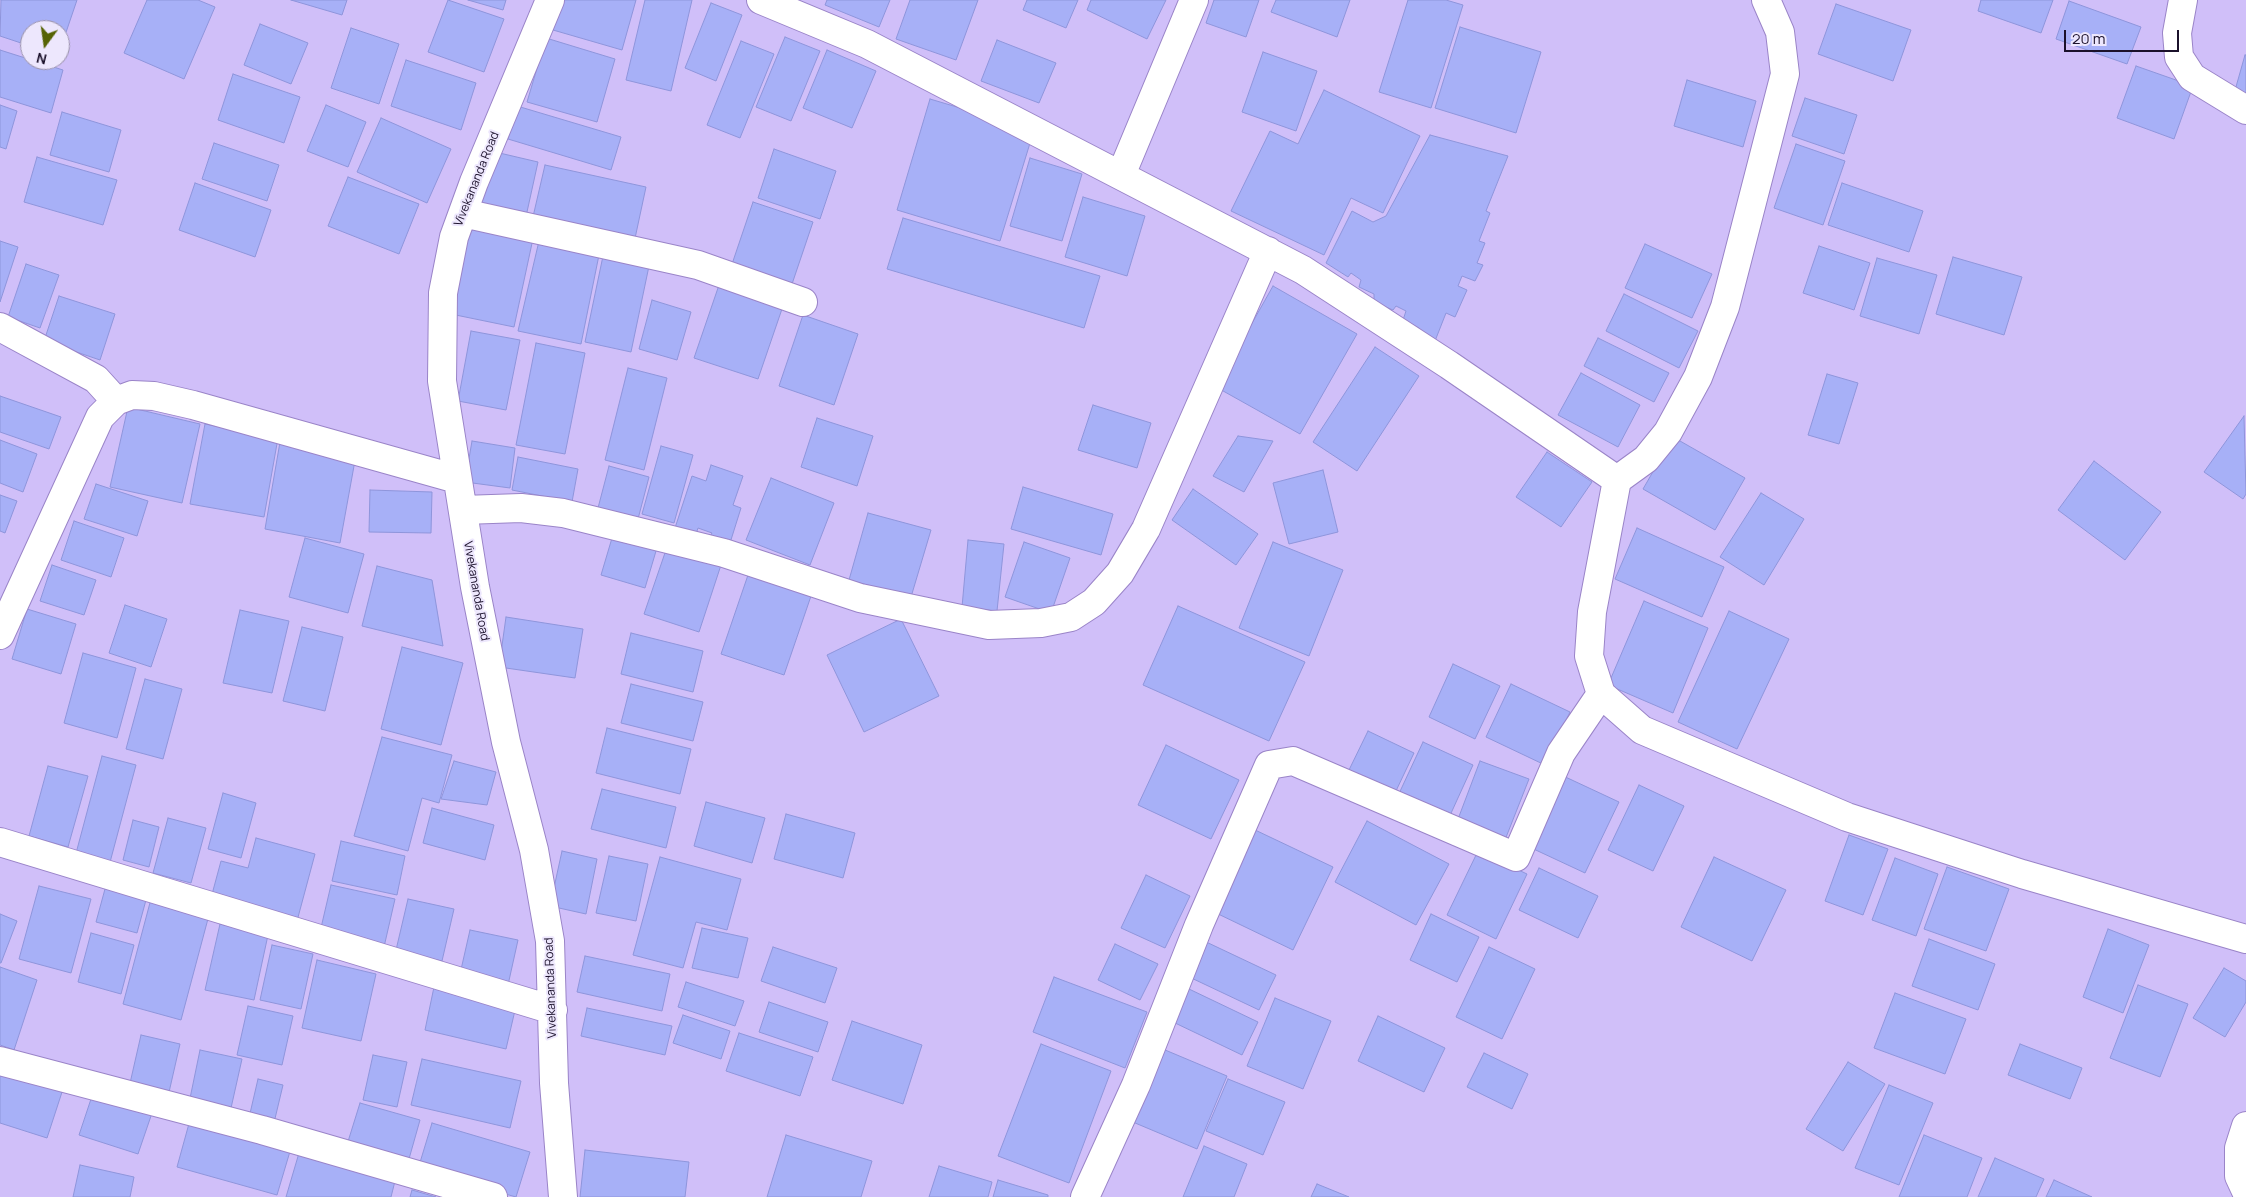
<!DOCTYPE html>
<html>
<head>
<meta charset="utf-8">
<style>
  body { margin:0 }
  #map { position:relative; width:2246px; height:1197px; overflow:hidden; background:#d0bff9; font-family:Manrope,sans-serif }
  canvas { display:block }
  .north { position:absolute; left:20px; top:20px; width:50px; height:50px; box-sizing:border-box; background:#ede7fd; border:1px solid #9991a9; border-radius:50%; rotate:194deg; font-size:14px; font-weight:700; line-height:20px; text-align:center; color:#1b112b }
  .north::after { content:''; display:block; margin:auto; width:18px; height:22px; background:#566305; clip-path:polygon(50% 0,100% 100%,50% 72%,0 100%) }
  .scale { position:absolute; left:2064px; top:30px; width:115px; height:22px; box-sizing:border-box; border:2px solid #1b112b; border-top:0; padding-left:6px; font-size:15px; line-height:18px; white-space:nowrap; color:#1b112b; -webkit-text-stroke:4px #ede7fd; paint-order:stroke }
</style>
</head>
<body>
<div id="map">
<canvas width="2246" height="1197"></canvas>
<div class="north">N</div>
<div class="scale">20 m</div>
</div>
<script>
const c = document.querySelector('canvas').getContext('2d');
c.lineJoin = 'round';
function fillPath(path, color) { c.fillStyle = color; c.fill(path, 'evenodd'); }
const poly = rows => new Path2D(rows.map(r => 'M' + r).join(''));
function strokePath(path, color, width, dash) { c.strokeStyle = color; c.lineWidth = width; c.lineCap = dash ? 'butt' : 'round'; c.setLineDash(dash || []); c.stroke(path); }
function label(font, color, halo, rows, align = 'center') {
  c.font = font + ' Manrope,sans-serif'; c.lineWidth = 4; c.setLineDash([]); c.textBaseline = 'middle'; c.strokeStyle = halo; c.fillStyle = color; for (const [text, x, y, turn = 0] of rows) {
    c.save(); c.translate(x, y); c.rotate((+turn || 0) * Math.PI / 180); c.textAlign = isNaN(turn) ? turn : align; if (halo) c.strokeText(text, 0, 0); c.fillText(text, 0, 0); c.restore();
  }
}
const building = poly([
  [1,0,77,0,60,50,60,30,30,30,30,46,0,36,1,0],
  [147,0,198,0,215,7,184,79,124,53,147,0],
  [291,0,347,0,342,15,291,0],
  [448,0,504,19,484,72,428,52,448,0],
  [468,0,506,0,503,10,468,0],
  [562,0,636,0,622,50,553,30,562,0],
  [645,0,692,0,671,91,626,80,645,0],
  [827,0,890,0,879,27,825,5,827,0],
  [910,0,978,0,956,60,896,39,910,0],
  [1027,0,1078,0,1066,28,1023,10,1027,0],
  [1091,0,1166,0,1147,39,1087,10,1091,0],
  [1214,0,1259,0,1246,37,1206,23,1214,0],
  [1276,0,1350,0,1337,37,1271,12,1276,0],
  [1408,0,1446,0,1463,5,1431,108,1379,92,1408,0],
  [1981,0,2053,0,2041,33,1978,11,1981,0],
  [2069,1,2141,27,2127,64,2056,39,2069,1],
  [711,3,742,15,716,81,685,68,711,3],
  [1836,4,1911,30,1893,81,1818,54,1836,4],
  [260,24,308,43,291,84,244,65,260,24],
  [1460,27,1541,52,1516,133,1435,108,1460,27],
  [351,28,399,44,379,104,331,88,351,28],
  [785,37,820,51,791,121,756,107,785,37],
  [546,38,615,59,597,122,527,102,546,38],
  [997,40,1056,63,1039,103,981,81,997,40],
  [741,41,774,54,740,138,707,125,741,41],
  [0,50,63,70,51,113,0,97,0,50],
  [827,50,876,71,852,128,803,108,827,50],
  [1263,52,1317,71,1296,131,1242,112,1263,52],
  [2245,55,2246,55,2246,105,2232,101,2245,55],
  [406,60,476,83,461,130,391,106,406,60],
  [2136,66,2193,86,2174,139,2117,118,2136,66],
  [233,74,300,97,284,143,218,120,233,74],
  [1687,80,1756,101,1743,147,1674,126,1687,80],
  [1324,90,1420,136,1383,213,1351,198,1324,255,1231,211,1270,131,1298,144,1324,90],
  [1805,98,1857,115,1844,154,1792,136,1805,98],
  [930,99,1034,130,1000,241,897,210,930,99],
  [0,105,17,111,6,149,0,147,0,105],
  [326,105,366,122,348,167,307,151,326,105],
  [517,106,621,137,611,170,508,139,517,106],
  [62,112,121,130,109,172,50,155,62,112],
  [381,118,451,149,427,203,357,172,381,118],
  [1430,135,1508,156,1486,211,1490,213,1479,241,1485,243,1477,263,1483,265,1475,281,1462,276,1458,286,1467,290,1455,317,1446,313,1435,341,1417,333,1419,328,1403,320,1406,311,1396,306,1393,310,1374,302,1374,294,1359,287,1361,280,1351,273,1348,277,1326,263,1352,211,1373,222,1386,216,1430,135],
  [214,143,279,165,267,201,202,179,214,143],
  [1796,144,1845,161,1823,225,1774,208,1796,144],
  [774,149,836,171,820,219,758,198,774,149],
  [491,151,538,162,525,221,478,210,491,151],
  [37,157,117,180,103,225,24,202,37,157],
  [1030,158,1082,174,1062,241,1010,226,1030,158],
  [545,165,646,187,634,243,532,221,545,165],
  [348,177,419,204,399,254,328,226,348,177],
  [195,183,271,210,255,257,179,230,195,183],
  [1842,183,1923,211,1909,252,1828,225,1842,183],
  [1083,197,1145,216,1127,276,1065,257,1083,197],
  [753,202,813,222,790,290,730,270,753,202],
  [903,218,1100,276,1084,328,887,269,903,218],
  [466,220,534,234,514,327,446,313,466,220],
  [0,241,18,247,0,302,0,241],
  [539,241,600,250,581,344,518,331,539,241],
  [1645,244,1712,274,1692,318,1625,288,1645,244],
  [1819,246,1870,263,1854,310,1803,293,1819,246],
  [603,256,649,266,631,352,585,342,603,256],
  [1953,257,2022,277,2004,335,1936,314,1953,257],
  [1877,258,1937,275,1919,334,1860,316,1877,258],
  [26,264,59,275,40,328,8,317,26,264],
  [719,285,783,306,758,379,694,358,719,285],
  [1273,286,1357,334,1300,434,1216,387,1273,286],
  [1624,294,1698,331,1679,368,1606,331,1624,294],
  [59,296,115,314,100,360,44,341,59,296],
  [652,300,691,312,677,360,639,349,652,300],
  [803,315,858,334,834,405,779,386,803,315],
  [471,331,520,340,506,410,458,401,471,331],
  [1598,338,1669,373,1654,402,1584,366,1598,338],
  [536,343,585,353,565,454,516,445,536,343],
  [1375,347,1419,376,1357,471,1313,442,1375,347],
  [628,368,667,378,644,470,605,460,628,368],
  [1581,373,1640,405,1618,447,1558,415,1581,373],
  [1827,374,1858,383,1839,444,1808,435,1827,374],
  [0,396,61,417,49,449,0,432,0,396],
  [1093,405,1151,423,1137,468,1078,450,1093,405],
  [128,407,200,424,182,503,110,487,128,407],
  [2244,416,2246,494,2243,499,2204,472,2244,416],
  [817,418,873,436,857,486,801,467,817,418],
  [205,424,278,438,264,517,190,504,205,424],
  [1238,436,1273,441,1244,492,1213,476,1238,436],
  [1673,437,1745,478,1715,530,1643,489,1673,437],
  [0,440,37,454,23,492,0,483,0,440],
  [472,441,515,448,510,488,465,482,472,441],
  [280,442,356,455,340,543,265,529,280,442],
  [661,446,693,455,674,523,642,514,661,446],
  [1547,452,1592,482,1561,527,1516,497,1547,452],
  [518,457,578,469,572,502,512,490,518,457],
  [2094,461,2161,512,2125,560,2058,510,2094,461],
  [711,465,743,476,733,505,741,508,730,543,710,536,712,533,698,528,695,537,674,531,692,476,706,481,711,465],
  [609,466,649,477,638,519,598,508,609,466],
  [1323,470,1338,532,1289,544,1273,483,1323,470],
  [771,478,834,503,810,565,746,540,771,478],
  [96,484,148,501,137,536,84,519,96,484],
  [1023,487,1113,514,1101,555,1011,529,1023,487],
  [1193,489,1258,534,1236,565,1172,520,1193,489],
  [370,490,432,492,431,533,369,532,370,490],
  [1761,493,1804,519,1764,585,1720,557,1761,493],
  [0,495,17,501,5,533,0,531,0,495],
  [868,513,931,530,911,597,849,580,868,513],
  [74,521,124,538,111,577,61,560,74,521],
  [615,528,659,541,645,588,601,575,615,528],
  [1637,528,1724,567,1702,617,1615,579,1637,528],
  [305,538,364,554,348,613,289,597,305,538],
  [968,540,1004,544,997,611,962,607,968,540],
  [1024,542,1070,558,1051,613,1005,597,1024,542],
  [1273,542,1343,570,1309,656,1239,628,1273,542],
  [667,547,721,565,699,632,644,614,667,547],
  [52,565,96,580,84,615,40,601,52,565],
  [377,566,432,580,443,646,362,626,377,566],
  [748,575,811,596,784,675,721,654,748,575],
  [1644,601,1708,628,1673,713,1608,685,1644,601],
  [125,605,167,619,151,667,109,653,125,605],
  [1178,606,1305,662,1269,741,1143,685,1178,606],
  [27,609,76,624,61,674,12,659,27,609],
  [240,610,289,621,272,693,223,683,240,610],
  [1729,611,1789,639,1737,749,1678,722,1729,611],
  [506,617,583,629,575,678,499,667,506,617],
  [901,619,939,696,864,732,827,655,901,619],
  [302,627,343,637,325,711,283,701,302,627],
  [631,633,703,651,693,692,621,674,631,633],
  [402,647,463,663,441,745,381,729,402,647],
  [83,653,136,668,117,738,64,723,83,653],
  [1453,664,1500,686,1475,739,1429,717,1453,664],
  [145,679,182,689,163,759,126,749,145,679],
  [631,684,703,702,693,741,621,723,631,684],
  [1511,684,1570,712,1545,765,1486,737,1511,684],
  [607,728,691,749,680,794,596,773,607,728],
  [1368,731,1414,753,1395,793,1348,772,1368,731],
  [382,737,452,755,439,803,422,798,408,851,354,836,382,737],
  [1423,742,1473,765,1447,822,1396,800,1423,742],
  [1166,745,1239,780,1211,839,1138,805,1166,745],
  [102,756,136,765,109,866,75,857,102,756],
  [454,761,496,772,487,805,441,799,454,761],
  [1480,761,1529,779,1503,845,1455,827,1480,761],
  [48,766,88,776,68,847,29,836,48,766],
  [1559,774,1619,802,1585,873,1525,845,1559,774],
  [1639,785,1684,806,1653,871,1608,850,1639,785],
  [602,789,676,807,666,848,591,829,602,789],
  [223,793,256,803,241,858,208,849,223,793],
  [706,802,765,818,752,863,694,846,706,802],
  [432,808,494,825,485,860,423,843,432,808],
  [786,814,855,833,843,878,774,859,786,814],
  [168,818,206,828,191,883,153,873,168,818],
  [133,820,159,827,149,867,123,860,133,820],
  [1367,821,1449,864,1416,925,1335,882,1367,821],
  [1253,829,1333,867,1293,950,1214,912,1253,829],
  [1849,835,1888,849,1863,915,1825,901,1849,835],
  [256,838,315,854,297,921,211,898,221,861,248,868,256,838],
  [341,841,405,856,397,895,332,881,341,841],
  [562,851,597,859,586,914,550,906,562,851],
  [1478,851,1527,874,1496,939,1447,915,1478,851],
  [609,856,648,864,636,921,596,913,609,856],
  [660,857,741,879,727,930,696,922,683,968,633,955,660,857],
  [1714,857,1786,890,1752,961,1681,927,1714,857],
  [1895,858,1938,874,1916,936,1872,920,1895,858],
  [1947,867,2009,889,1986,951,1924,929,1947,867],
  [1539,868,1598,896,1578,938,1519,910,1539,868],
  [1146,875,1190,896,1165,948,1121,928,1146,875],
  [108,878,149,889,137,933,96,922,108,878],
  [331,885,395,899,384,947,320,932,331,885],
  [39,886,91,899,71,973,19,959,39,886],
  [151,899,209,915,181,1020,123,1004,151,899],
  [408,899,454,909,442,961,396,950,408,899],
  [0,914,17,921,1,963,0,963,0,914],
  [1431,914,1479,937,1457,982,1410,960,1431,914],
  [220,924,268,935,254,1000,205,990,220,924],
  [702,928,748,938,738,978,692,968,702,928],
  [2108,929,2149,945,2123,1013,2083,997,2108,929],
  [470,930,518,940,508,985,460,974,470,930],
  [91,933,134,945,121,994,78,982,91,933],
  [1929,939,1995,964,1978,1010,1912,986,1929,939],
  [1202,940,1276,975,1259,1010,1185,975,1202,940],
  [1115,944,1158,964,1140,1000,1098,980,1115,944],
  [272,945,313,954,301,1009,260,1000,272,945],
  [773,947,837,968,825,1003,761,981,773,947],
  [1489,947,1535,969,1502,1039,1456,1017,1489,947],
  [585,956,670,974,662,1011,577,992,585,956],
  [317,960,376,974,361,1041,302,1028,317,960],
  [0,967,37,980,14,1050,0,1045,0,967],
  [2224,968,2246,981,2246,1002,2225,1037,2193,1018,2224,968],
  [1054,977,1147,1012,1125,1068,1033,1032,1054,977],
  [686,982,744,1001,735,1026,678,1007,686,982],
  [2138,985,2188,1004,2160,1077,2110,1058,2138,985],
  [434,987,516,1006,506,1049,425,1030,434,987],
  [1189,989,1258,1022,1242,1055,1173,1022,1189,989],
  [1895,993,1966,1019,1945,1074,1874,1048,1895,993],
  [1275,998,1331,1021,1303,1089,1247,1066,1275,998],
  [769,1002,828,1022,818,1052,759,1032,769,1002],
  [248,1006,293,1016,282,1065,237,1055,248,1006],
  [587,1008,672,1026,665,1055,581,1036,587,1008],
  [683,1015,730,1031,721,1059,673,1043,683,1015],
  [1378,1016,1445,1048,1424,1092,1358,1061,1378,1016],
  [852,1021,922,1045,903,1104,832,1080,852,1021],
  [739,1033,813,1057,800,1096,726,1071,739,1033],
  [141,1035,180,1044,167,1101,128,1092,141,1035],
  [1041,1044,1111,1071,1069,1183,998,1156,1041,1044],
  [2020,1044,2082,1068,2070,1099,2008,1075,2020,1044],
  [1158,1047,1227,1076,1197,1149,1128,1120,1158,1047],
  [200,1050,242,1059,229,1117,188,1108,200,1050],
  [1484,1053,1528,1074,1512,1109,1467,1087,1484,1053],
  [373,1055,407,1062,397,1107,363,1100,373,1055],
  [422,1059,521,1081,510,1128,411,1105,422,1059],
  [1848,1062,1885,1084,1843,1151,1806,1129,1848,1062],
  [0,1065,64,1086,47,1138,0,1123,0,1065],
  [258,1079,283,1085,273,1127,248,1122,258,1079],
  [1228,1079,1285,1102,1263,1155,1206,1131,1228,1079],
  [1889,1085,1933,1103,1899,1185,1855,1168,1889,1085],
  [93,1093,152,1113,138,1154,79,1135,93,1093],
  [360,1103,420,1120,407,1166,346,1148,360,1103],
  [190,1120,291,1148,277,1195,177,1167,190,1120],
  [432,1123,530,1152,516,1197,418,1169,432,1123],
  [786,1135,872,1161,861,1197,767,1197,786,1135],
  [1924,1135,1982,1158,1967,1197,1899,1197,1924,1135],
  [1204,1146,1247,1164,1234,1197,1183,1197,1204,1146],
  [585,1150,689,1162,685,1197,580,1197,585,1150],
  [299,1153,395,1181,391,1197,286,1197,299,1153],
  [1995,1158,2044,1179,2036,1197,1978,1197,1995,1158],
  [80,1165,134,1177,130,1197,73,1197,80,1165],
  [939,1166,992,1182,988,1197,929,1197,939,1166],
  [998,1180,1048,1195,1048,1197,993,1197,998,1180],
  [2054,1180,2092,1197,2046,1197,2054,1180],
  [1317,1184,1349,1197,1311,1197,1317,1184],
  [412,1190,436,1197,410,1197,412,1190]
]);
fillPath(building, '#a7b0f7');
strokePath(building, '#8e95db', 1);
const minor = poly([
  [550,0,474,182,454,237,443,293,442,381,475,587,506,742,534,850,550,941,554,1083,563,1197],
  [761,0,867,44,1303,270,1449,365,1617,480,1646,459,1668,432,1698,377,1725,307,1785,74,1780,32,1766,0],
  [2183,0,2177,33,2179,57,2192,77,2246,110],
  [1121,175,1194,0],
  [463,213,698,265,803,302],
  [0,327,96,379,116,401],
  [1617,480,1592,612,1589,656,1601,694,1642,730,1847,817,2022,874,2246,939],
  [463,510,521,508,563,513,724,553,860,598,989,625,1041,623,1071,617,1094,602,1120,573,1146,529,1268,251],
  [0,635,100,417,116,401,132,395,154,396,193,405,457,479],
  [0,842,553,1010],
  [0,1061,262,1130,493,1197],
  [2246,1126,2239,1148,2239,1176,2246,1191],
  [1085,1197,1136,1085,1199,925,1269,765,1293,761,1516,857,1561,753,1601,694]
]);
strokePath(minor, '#9a84c8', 30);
strokePath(minor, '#fff', 28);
label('12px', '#1b112b', '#ede7fd', [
  ["Vivekananda Road",477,179,-68],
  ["Vivekananda Road",476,591,80],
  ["Vivekananda Road",551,988,-92]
]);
</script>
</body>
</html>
